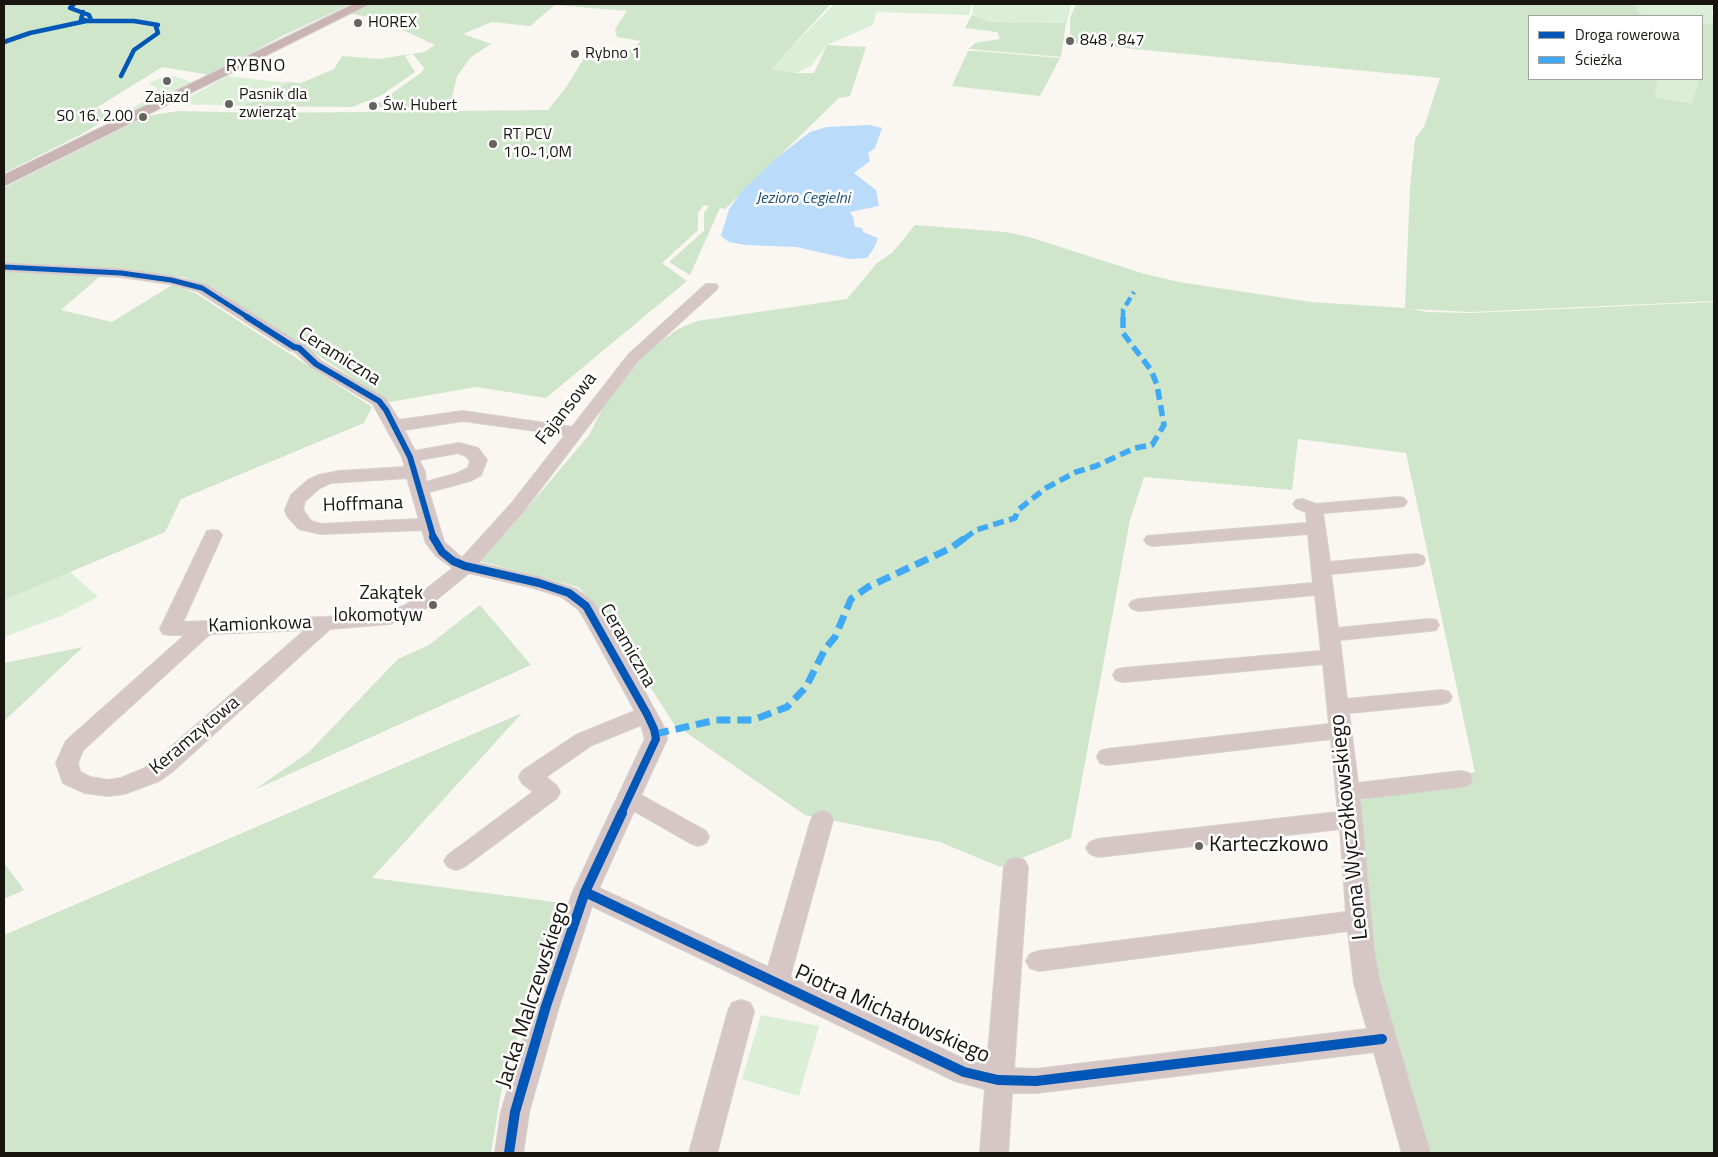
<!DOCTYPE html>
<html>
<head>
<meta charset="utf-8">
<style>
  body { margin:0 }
  #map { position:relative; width:1718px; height:1157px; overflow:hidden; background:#faf6f2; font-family:"Titillium Web",sans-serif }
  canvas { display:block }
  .frame { position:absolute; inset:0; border:5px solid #18140f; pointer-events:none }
  .legend { position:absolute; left:1528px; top:15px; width:175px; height:65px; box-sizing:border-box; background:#fff; border:1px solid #a3a19f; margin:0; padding:6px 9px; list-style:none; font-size:15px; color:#18140f }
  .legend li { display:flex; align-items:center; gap:10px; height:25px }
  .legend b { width:25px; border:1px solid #a3a19f }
</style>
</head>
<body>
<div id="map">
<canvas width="1718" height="1157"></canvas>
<div class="frame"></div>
<ul class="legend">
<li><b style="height:6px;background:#0057b8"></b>Droga rowerowa</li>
<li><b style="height:6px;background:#3fa9f5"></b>Ścieżka</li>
</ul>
</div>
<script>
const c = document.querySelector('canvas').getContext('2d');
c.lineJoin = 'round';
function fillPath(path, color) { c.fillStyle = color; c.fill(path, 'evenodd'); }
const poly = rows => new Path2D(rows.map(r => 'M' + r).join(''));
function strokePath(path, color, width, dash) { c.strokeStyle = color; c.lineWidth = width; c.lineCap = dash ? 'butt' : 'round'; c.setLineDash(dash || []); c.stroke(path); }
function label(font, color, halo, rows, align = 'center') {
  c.font = font + ' "Titillium Web",sans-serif'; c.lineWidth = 5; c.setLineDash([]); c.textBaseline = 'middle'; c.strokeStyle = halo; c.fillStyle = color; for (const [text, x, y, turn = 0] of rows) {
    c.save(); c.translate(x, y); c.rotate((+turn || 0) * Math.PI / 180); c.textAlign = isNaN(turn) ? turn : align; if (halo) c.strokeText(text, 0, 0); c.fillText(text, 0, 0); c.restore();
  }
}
fillPath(poly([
  [834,4,972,4,969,15,877,12,873,25,827,45,811,66,796,73,770,69],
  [974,4,1071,4,1067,23,990,22,972,15],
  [1634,4,1714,4,1714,11,1712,11,1714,24,1702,24,1702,16,1642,16],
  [174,76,191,82,192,85,133,112,131,112,133,108,155,93,157,88,151,85,150,82,163,77],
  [228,76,277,82,289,82,243,106,177,104],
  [1658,79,1699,79,1692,103,1658,98,1655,96],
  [69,571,98,597,61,616,4,637,4,600],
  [761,1015,819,1026,799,1096,742,1079]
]), '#dbefd6');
fillPath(poly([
  [4,4,351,4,282,36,210,75,162,67,96,108,114,114,82,134,4,173],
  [366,4,831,4,771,69,796,73,814,73,827,45,866,47,850,96,839,98,725,209,720,208,690,275,669,262,704,231,704,213,709,206,704,205,698,213,698,230,662,263,687,281,546,398,476,387,390,402,212,287,183,277,109,268,4,262,4,188,147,116,178,111,263,113,548,110,567,86,584,58,622,56,641,41,617,37,615,29,627,11,555,5,530,26,492,22,463,34,491,44,471,57,457,76,450,107,373,107,422,72,424,68,413,54,405,56,415,72,380,96,352,107,243,106,289,82,301,83,334,69,342,56,379,59,424,52,435,45,403,30,392,22,348,13],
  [1076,4,1634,4,1642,16,1529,16,1529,79,1658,79,1655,96,1658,98,1692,103,1699,79,1702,79,1702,24,1714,24,1714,301,1471,312,1411,309,1427,312,1471,313,1714,302,1714,1153,1430,1153,1376,974,1360,801,1475,772,1406,453,1298,439,1292,490,1144,477,1130,520,1071,838,1000,867,940,842,805,815,674,724,603,614,578,587,479,561,508,531,589,435,606,402,647,352,678,329,697,321,847,299,877,263,892,253,915,225,1006,232,1029,237,1145,274,1179,282,1311,302,1405,308,1410,187,1415,139,1424,127,1440,78,1070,43,1070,18],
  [972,15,990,22,1066,23,1061,57,969,49,975,43,1000,39,997,32,965,28],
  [968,51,978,51,1060,58,1040,96,952,86],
  [4,270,100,276,61,310,112,322,172,285,195,293,372,407,364,423,181,499,165,532,4,600],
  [480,605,531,665,254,790,309,752,398,659,429,645],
  [83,647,4,721,4,663],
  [522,713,372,878,562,903,503,1081,491,1153,4,1153,4,935],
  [4,863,24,890,4,899]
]), '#cfe6ca');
fillPath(poly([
  [869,125,882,128,875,148,868,153,870,161,854,173,876,190,879,206,850,212,853,217,855,227,862,228,863,232,878,238,874,248,867,258,850,259,796,247,746,245,729,242,721,236,729,209,742,191,774,160,810,132,827,127]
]), '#badbfa');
const minor = poly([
  [4,263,121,269,171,276,207,285,299,343,304,345,321,361,385,398,399,420,463,411,572,427,628,355,706,284,716,284,718,287,716,290,638,361,523,512,478,563,539,577,576,589,593,602,607,623,665,729,667,739,641,795,706,831,709,837,706,843,698,846,690,843,634,811,599,888,768,967,811,820,814,814,822,811,830,814,833,820,790,977,968,1061,987,1065,1004,867,1008,860,1016,858,1024,860,1028,867,1014,1068,1036,1069,1367,1029,1354,983,1348,931,1039,971,1030,968,1026,961,1030,954,1039,951,1346,912,1340,829,1098,857,1090,854,1086,848,1090,842,1098,839,1338,812,1331,739,1108,765,1100,763,1097,757,1100,751,1108,749,1329,724,1323,664,1123,682,1116,680,1113,675,1116,670,1123,668,1321,651,1315,595,1139,611,1132,609,1129,605,1132,601,1139,599,1313,583,1308,534,1153,546,1147,544,1144,540,1147,536,1307,523,1306,512,1296,508,1293,504,1296,500,1302,499,1316,504,1398,497,1404,498,1407,502,1404,506,1398,507,1323,513,1330,562,1416,554,1423,556,1425,560,1423,564,1416,566,1331,574,1338,628,1429,619,1436,620,1439,625,1436,630,1429,631,1340,640,1347,699,1442,690,1449,692,1452,697,1449,702,1442,704,1349,713,1358,783,1461,771,1469,773,1472,779,1469,785,1461,787,1360,799,1374,951,1380,983,1430,1153,1402,1153,1374,1052,1036,1093,1012,1093,1008,1153,980,1153,985,1089,955,1081,592,906,559,1006,529,1112,523,1153,495,1153,501,1112,533,1006,573,892,645,739,641,725,592,745,546,777,557,786,560,792,557,798,464,867,456,870,448,867,444,861,448,855,533,792,522,783,519,777,522,771,576,735,635,711,587,623,579,610,562,597,534,588,469,573,420,613,389,624,330,629,172,772,159,781,124,794,108,796,85,793,63,783,56,763,66,741,185,635,170,635,163,634,160,629,207,531,213,530,219,531,222,535,183,622,325,617,387,612,406,605,453,568,436,556,426,543,422,530,321,534,299,529,287,516,285,510,291,495,308,480,319,475,339,471,405,467,402,457,373,404,311,367,294,351,289,350,197,291,171,284,121,277,4,271,4,263],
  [463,421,565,435,511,504,462,558,444,542,429,492,470,481,481,475,487,460,478,448,459,443,415,451,404,430,463,421],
  [458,453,466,456,470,461,468,468,458,473,426,482,425,472,419,460,458,453],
  [407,478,419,519,321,524,311,521,303,510,305,501,320,488,330,483,407,478],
  [305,630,156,760,143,769,121,778,108,780,90,777,80,772,78,763,83,750,210,634,305,630],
  [741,1000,750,1003,754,1011,717,1153,689,1153,728,1011,732,1003,741,1000]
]);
const major = poly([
  [354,4,369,4,4,186,4,175,354,4]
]);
strokePath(minor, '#d5d2cf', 2);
strokePath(major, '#d5d2cf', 2);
fillPath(minor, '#d6c6c6');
fillPath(major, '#c9b4b3');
strokePath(poly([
  [1123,318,1123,310,1134,292]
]), '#3fa9f5', 4.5, [9, 4.5]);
strokePath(poly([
  [964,539,976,530,1015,518,1018,510,1046,488,1076,472,1096,466,1135,448,1152,445,1164,425,1157,385,1151,370,1123,333,1123,317]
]), '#3fa9f5', 5.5, [11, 5.5]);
strokePath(poly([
  [655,734,716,720,753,720,787,707,806,687,825,649,835,637,851,599,868,587,951,548,966,537]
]), '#3fa9f5', 7, [14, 7]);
strokePath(poly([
  [83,12,81,19,88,21,134,21,158,25,156,27,158,33,134,50,121,76],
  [4,42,30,33,91,20,89,15,70,8,74,4]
]), '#0057b8', 4.5);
strokePath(poly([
  [4,267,121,273,171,280,202,288,249,318]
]), '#0057b8', 5);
strokePath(poly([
  [247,317,294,347,299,348,316,364,379,401,386,410,410,457,434,539]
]), '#0057b8', 6);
strokePath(poly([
  [433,537,442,552,453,561,465,566,539,583,569,593,586,606,647,714,654,729,656,739,621,814]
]), '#0057b8', 8);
strokePath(poly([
  [585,892,964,1072,998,1080,1036,1081,1382,1039],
  [509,1153,515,1112,546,1006,585,892,622,813]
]), '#0057b8', 10);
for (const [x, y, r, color] of [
  [358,23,5,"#67635e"],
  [1070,41,5,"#67635e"],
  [575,54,5,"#67635e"],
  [167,81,5,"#67635e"],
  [229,104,5,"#67635e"],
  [373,106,5,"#67635e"],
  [143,117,5,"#67635e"],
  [493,144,5,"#67635e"],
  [433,605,5,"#67635e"],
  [1199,846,5,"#67635e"]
]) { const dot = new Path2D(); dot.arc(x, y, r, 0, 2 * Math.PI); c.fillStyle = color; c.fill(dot); strokePath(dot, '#fff', 2); }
label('16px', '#18140f', '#fff', [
  ["HOREX",368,23],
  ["848 , 847",1080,41],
  ["Rybno 1",585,54],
  ["Pasnik dla",239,95],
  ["zwierząt",239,113],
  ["Zajazd",167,98,"center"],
  ["Św. Hubert",383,106],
  ["S0 16. 2.00",133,117,"right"],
  ["RT PCV",503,135],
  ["110 ̴ 1,0M",503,153]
], 'left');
label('italic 16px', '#164d77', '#fff', [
  ["Jezioro Cegielni",803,199]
]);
c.letterSpacing = '1px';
label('18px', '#18140f', '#fff', [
  ["RYBNO",256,67]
]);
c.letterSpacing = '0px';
label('19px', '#18140f', '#fff', [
  ["Ceramiczna",339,357,32],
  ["Fajansowa",567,409,-52],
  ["Hoffmana",363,505,-2],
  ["Kamionkowa",260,625,-2],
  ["Ceramiczna",627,646,60],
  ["Keramzytowa",195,736,-40]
]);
label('19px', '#18140f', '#fff', [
  ["Zakątek",423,594],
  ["lokomotyw",423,616]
], 'right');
label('22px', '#18140f', '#fff', [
  ["Leona Wyczółkowskiego",1350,827,-96],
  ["Jacka Malczewskiego",534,995,-72],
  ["Piotra Michałowskiego",892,1015,24]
]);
label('22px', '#18140f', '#fff', [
  ["Karteczkowo",1209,846]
], 'left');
</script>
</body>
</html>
